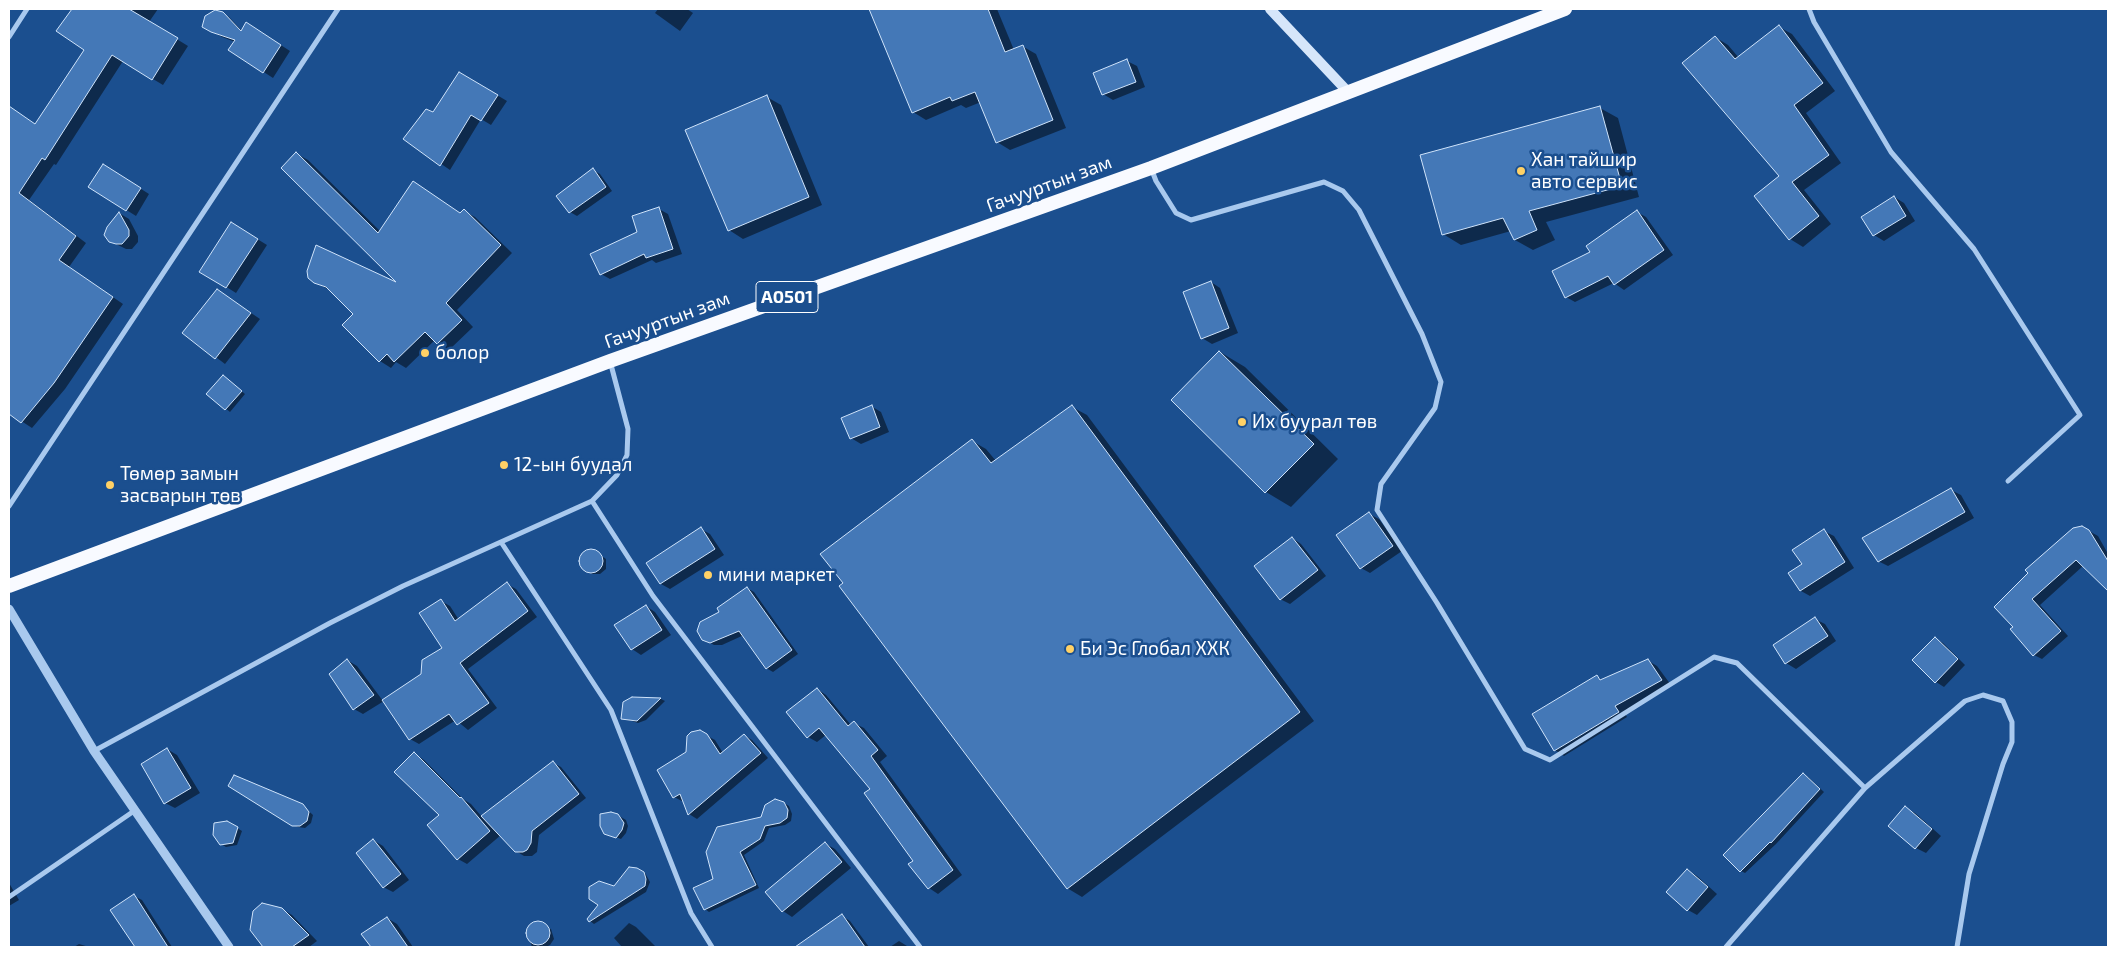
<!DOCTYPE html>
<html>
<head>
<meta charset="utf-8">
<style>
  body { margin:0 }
  #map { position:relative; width:2117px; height:956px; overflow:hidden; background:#1b4f8f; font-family:"Exo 2",sans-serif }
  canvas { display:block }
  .frame { position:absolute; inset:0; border:10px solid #fff; pointer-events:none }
</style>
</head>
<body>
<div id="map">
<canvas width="2117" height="956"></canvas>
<div class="frame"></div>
</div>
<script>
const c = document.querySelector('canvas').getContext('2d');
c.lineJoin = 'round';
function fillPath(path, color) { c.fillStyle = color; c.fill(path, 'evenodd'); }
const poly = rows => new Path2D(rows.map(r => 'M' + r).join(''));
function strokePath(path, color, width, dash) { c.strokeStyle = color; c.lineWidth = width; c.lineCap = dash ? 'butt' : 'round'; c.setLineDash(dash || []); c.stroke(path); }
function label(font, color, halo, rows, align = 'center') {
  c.font = font + ' "Exo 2",sans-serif'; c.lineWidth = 5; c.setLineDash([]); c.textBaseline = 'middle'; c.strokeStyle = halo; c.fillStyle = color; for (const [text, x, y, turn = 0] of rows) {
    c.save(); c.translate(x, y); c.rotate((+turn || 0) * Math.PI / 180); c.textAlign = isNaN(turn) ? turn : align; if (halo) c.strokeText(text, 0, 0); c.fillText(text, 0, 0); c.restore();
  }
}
fillPath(poly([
  [73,9,158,9,149,22,188,46,163,85,123,61,56,165,54,164,29,200,86,243,69,267,123,304,65,389,32,428,9,413,9,155,18,141,9,135,9,110,10,108,36,125,86,50,58,31],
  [658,9,687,9,693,13,680,31,655,13],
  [870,9,997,9,1014,50,1022,46,1036,54,1066,128,1010,150,997,142,981,102,966,108,961,105,926,120,913,112],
  [211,12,219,12,229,17,242,31,256,29,290,51,273,78,230,50,235,42,222,37,203,26],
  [1779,27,1792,34,1835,91,1806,113,1841,163,1804,190,1831,224,1803,247,1790,239,1780,177,1715,37,1728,45,1739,58],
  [1127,61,1137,66,1145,87,1113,100,1103,94],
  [460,73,507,101,491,125,481,119,450,170,405,139,433,114],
  [767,97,781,105,822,205,743,239,729,230],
  [1600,108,1618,118,1639,197,1546,222,1555,240,1533,250,1515,240,1511,231,1461,245,1443,234],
  [297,154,308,160,381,232,414,183,461,214,464,211,475,217,512,253,457,310,473,327,449,350,435,340,406,368,396,362,391,368,380,361,344,325,355,314,331,291,315,282,401,286],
  [593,170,600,174,612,191,577,216,570,212],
  [113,171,149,194,136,216,90,187],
  [1894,197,1904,203,1915,221,1884,241,1874,235],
  [659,209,668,214,682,254,656,263,652,260,610,279,601,274],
  [1637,212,1646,217,1673,255,1624,290,1614,283,1575,302,1566,297,1592,252],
  [119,213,129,219,138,236,138,242,132,249,126,249,110,241],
  [241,229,267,245,236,293,201,271],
  [1211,282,1220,288,1238,333,1212,344,1202,338],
  [226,296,260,319,225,364,184,333],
  [1220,352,1245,367,1338,459,1291,507,1266,492],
  [227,379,245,394,230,412,208,394],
  [871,406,881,412,889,432,861,444,851,438],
  [1072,407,1087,415,1314,721,1082,897,1067,888,972,441,986,449,996,461],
  [1951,490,1961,495,1974,518,1888,566,1878,561],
  [1369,514,1379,519,1402,551,1370,573,1361,568],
  [701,529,710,534,724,555,670,589,661,584],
  [1824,531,1834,536,1854,568,1810,596,1801,591,1803,564],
  [2089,531,2098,536,2107,552,2108,551,2108,590,2083,566,2040,605,2068,636,2042,659,2034,655,2015,627,1995,607],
  [1292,538,1301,544,1326,576,1290,604,1280,599],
  [593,550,606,559,606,569,600,574,592,574,581,566,580,559,587,551],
  [507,584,516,589,537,617,468,669,497,708,468,730,456,720,419,744,410,739,384,701,363,714,354,709,347,660,357,666,383,701,422,675,443,648,441,601,450,606,459,620],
  [747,588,754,592,798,654,773,672,766,668,744,635,722,645,714,645,707,641,721,612],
  [646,606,655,612,671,635,641,655,632,649],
  [1815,619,1825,624,1836,641,1796,669,1786,663],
  [1935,639,1943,643,1965,665,1944,687,1936,682],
  [1647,660,1657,666,1671,685,1624,712,1627,717,1564,756,1555,750,1597,677,1603,680],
  [817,689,826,695,851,725,854,723,864,728,887,756,880,762,962,875,938,894,929,888,915,861,871,789,826,735,817,742,808,737],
  [632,698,661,699,665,701,646,720,638,723,623,718],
  [700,732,715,740,723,753,744,735,752,740,768,758,697,819,689,814,684,800,682,801,674,797,687,753],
  [167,749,177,755,200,793,175,808,165,803],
  [415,754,424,760,463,799,471,804,482,817,553,763,561,767,586,798,539,835,537,852,532,856,524,856,516,851,501,835,467,864,458,859],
  [1808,777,1824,792,1776,844,1745,873,1741,871],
  [230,785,302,805,313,815,311,823,305,828,298,827],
  [784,803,789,806,792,814,791,821,785,825,769,828,764,841,744,855,759,888,709,912,705,909,714,879,762,818],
  [1905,808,1915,813,1941,836,1926,853,1916,848,1890,826],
  [614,813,626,820,628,826,626,833,621,839,610,835],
  [227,822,242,831,237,845,226,847,221,844],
  [373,840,383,846,409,880,393,892,383,887],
  [826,844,835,849,851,868,792,917,783,911],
  [1687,870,1697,876,1717,894,1697,915,1688,910],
  [640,871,645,873,650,882,646,892,594,924,590,921,600,905,593,902,589,895,614,887],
  [9,883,19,900,9,906],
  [134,896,142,900,172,947,137,947,112,910],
  [282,909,292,915,317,941,309,947,265,947,252,929],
  [842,916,850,921,869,947,797,947],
  [387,918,397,924,413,947,372,947,363,934],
  [537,923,551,929,554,939,550,945,546,947,532,947,527,931,531,925],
  [629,923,636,927,656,947,622,947,614,938],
  [899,941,907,946,908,947,890,947],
  [79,944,89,947,74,947]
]), '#0007');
const building = poly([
  [72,9,129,9,178,38,152,80,112,55,45,160,42,158,19,193,76,236,59,260,113,297,54,383,21,423,9,414,9,106,35,124,84,50,56,31,72,9],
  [869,9,988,9,1005,52,1023,45,1053,120,996,143,975,92,952,101,950,97,912,113,869,9],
  [215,10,223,12,241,31,246,22,281,45,263,73,228,50,235,40,211,32,202,27,205,16,215,10],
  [1779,25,1823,83,1794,105,1829,155,1792,182,1819,216,1789,240,1754,196,1779,176,1682,63,1715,36,1735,59,1779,25],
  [1127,59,1136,82,1102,95,1093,73,1127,59],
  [459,72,498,95,481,121,471,115,440,166,403,139,426,109,433,112,459,72],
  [767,95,809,197,728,231,685,130,767,95],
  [1600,106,1622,186,1529,211,1537,230,1514,240,1503,218,1442,235,1420,155,1600,106],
  [296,152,378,233,413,181,460,213,464,209,501,245,446,303,462,320,437,344,425,332,394,362,387,354,379,362,342,325,353,314,326,287,314,283,308,278,307,271,316,245,396,282,281,168,296,152],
  [103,164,141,188,126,211,88,187,103,164],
  [593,168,606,187,569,213,556,196,593,168],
  [1894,196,1906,216,1873,236,1861,217,1894,196],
  [659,207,673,249,646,258,644,254,600,275,590,254,637,232,632,216,659,207],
  [1637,210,1664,250,1614,285,1608,276,1565,298,1552,271,1590,252,1586,246,1637,210],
  [119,212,129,230,129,236,122,244,116,244,109,242,104,235,107,227,119,212],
  [231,222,258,239,226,288,199,272,231,222],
  [1211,281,1229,328,1201,339,1183,292,1211,281],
  [217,289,251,313,215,359,182,333,217,289],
  [1219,351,1314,444,1265,493,1171,400,1219,351],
  [223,375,242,391,225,410,206,394,223,375],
  [872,405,880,427,850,439,841,418,872,405],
  [1072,405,1300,712,1067,889,839,586,843,583,820,554,972,439,991,463,1072,405],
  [1951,488,1965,512,1878,562,1862,538,1951,488],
  [1369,512,1393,546,1360,569,1336,535,1369,512],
  [2082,526,2089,530,2108,561,2108,591,2076,560,2032,599,2061,631,2033,656,2010,629,2013,627,1994,607,2028,573,2025,570,2073,528,2082,526],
  [701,527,715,549,660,584,646,563,701,527],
  [1824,529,1845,562,1800,591,1788,573,1802,564,1792,550,1824,529],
  [1292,537,1318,570,1280,600,1254,566,1292,537],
  '579 561a12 12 0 1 1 24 0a12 12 0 1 1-24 0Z',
  [507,582,528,611,460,663,489,703,457,725,449,714,409,740,382,700,421,674,422,660,442,648,419,613,441,599,455,621,507,582],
  [747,587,792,650,766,669,739,631,710,643,702,640,697,631,700,622,719,612,717,608,747,587],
  [646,605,662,630,631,650,614,625,646,605],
  [1815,617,1828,636,1785,664,1773,645,1815,617],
  [1935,637,1958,659,1935,683,1912,660,1935,637],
  [347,659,374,695,353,710,329,674,347,659],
  [1648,659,1662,680,1615,706,1619,712,1554,751,1532,714,1597,675,1600,680,1648,659],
  [817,688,848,726,854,721,878,750,871,756,953,870,928,889,908,864,913,861,864,793,870,789,819,728,807,738,786,712,817,688],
  [632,697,661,698,637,721,621,719,623,702,632,697],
  [700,730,707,734,720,754,744,734,761,753,688,815,680,794,673,798,657,770,686,752,687,736,691,732,700,730],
  [167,748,191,788,164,804,141,764,167,748],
  [414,752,460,798,461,797,490,831,457,860,427,825,439,815,394,772,414,752],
  [553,761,579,794,532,831,531,843,527,850,523,852,515,852,481,816,553,761],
  [1803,773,1820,789,1771,843,1770,842,1740,872,1723,855,1803,773],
  [234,775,303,804,309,812,307,821,300,826,292,826,228,786,234,775],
  [775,799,784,802,788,810,787,818,780,823,765,826,760,839,740,852,756,885,704,910,693,888,713,879,706,852,717,827,761,817,765,805,775,799],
  [1905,806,1932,829,1915,849,1888,826,1905,806],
  [611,812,618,814,624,823,622,830,616,838,604,834,600,826,600,814,611,812],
  [227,821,238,827,233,843,220,845,213,835,214,823,227,821],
  [373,839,401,874,383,888,356,853,373,839],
  [825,842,842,862,782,912,765,892,825,842],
  [629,867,637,868,644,872,646,879,645,886,589,922,587,919,598,905,589,899,589,887,599,881,614,886,629,867],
  [1687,869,1708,887,1687,911,1666,892,1687,869],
  [134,894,168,947,135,947,110,910,134,894],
  [262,903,282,908,309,935,292,947,263,947,250,930,253,911,262,903],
  [842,914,865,947,795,947,842,914],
  [387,917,408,947,371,947,361,934,387,917],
  '526 933a12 12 0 1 1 24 0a12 12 0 1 1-24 0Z'
]);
fillPath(building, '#4478b7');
strokePath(building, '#cfe3fa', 1);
strokePath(poly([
  [1809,9,1814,22,1891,152,1974,249,2080,415,2008,481],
  [9,37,27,9],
  [1151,168,1156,181,1176,213,1191,220,1324,182,1343,191,1359,210,1422,334,1441,382,1435,408,1381,484,1377,510,1437,603,1525,749,1550,760,1714,657,1737,663,1865,788],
  [592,501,653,596,920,947],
  [9,506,338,9],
  [501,542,611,710,691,913,712,947],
  [94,751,330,623,403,586,592,501,617,475,627,455,628,429,610,361],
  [9,897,134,811],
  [1726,947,1865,788,1965,701,1983,695,2003,701,2012,722,2012,742,2003,764,1969,874,1957,947]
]), '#a9c9ee', 5);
strokePath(poly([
  [9,609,94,751,229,947]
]), '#a9c9ee', 9);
strokePath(poly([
  [1270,9,1348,92]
]), '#d6e6fa', 10);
strokePath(poly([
  [9,586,610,361,1151,168,1565,9]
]), '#f8faff', 14);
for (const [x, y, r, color] of [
  [1521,171,5,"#ffd166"],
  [425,353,5,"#ffd166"],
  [1242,422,5,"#ffd166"],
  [504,465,5,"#ffd166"],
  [110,485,5,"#ffd166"],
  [708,575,5,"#ffd166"],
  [1070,649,5,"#ffd166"]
]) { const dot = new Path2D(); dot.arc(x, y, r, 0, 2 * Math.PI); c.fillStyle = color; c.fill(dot); strokePath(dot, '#1b4f8f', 2); }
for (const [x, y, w] of [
  [787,297,62]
]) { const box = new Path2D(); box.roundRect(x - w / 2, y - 15.5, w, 31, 4); c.fillStyle = '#1b4f8f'; c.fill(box); strokePath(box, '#fff', 1); }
label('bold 18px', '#fff', null, [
  ["A0501",787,297]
]);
label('19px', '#fff', '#1b4f8f', [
  ["Хан тайшир",1531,160],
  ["авто сервис",1531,182],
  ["болор",435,353],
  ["Их буурал төв",1252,422],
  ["12-ын буудал",514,465],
  ["Төмөр замын",120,474],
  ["засварын төв",120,496],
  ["мини маркет",718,575],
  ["Би Эс Глобал ХХК",1080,649]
], 'left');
label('19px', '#fff', '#1b4f8f', [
  ["Гачууртын зам",1049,184,-20],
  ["Гачууртын зам",667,320,-20]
]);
</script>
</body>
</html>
